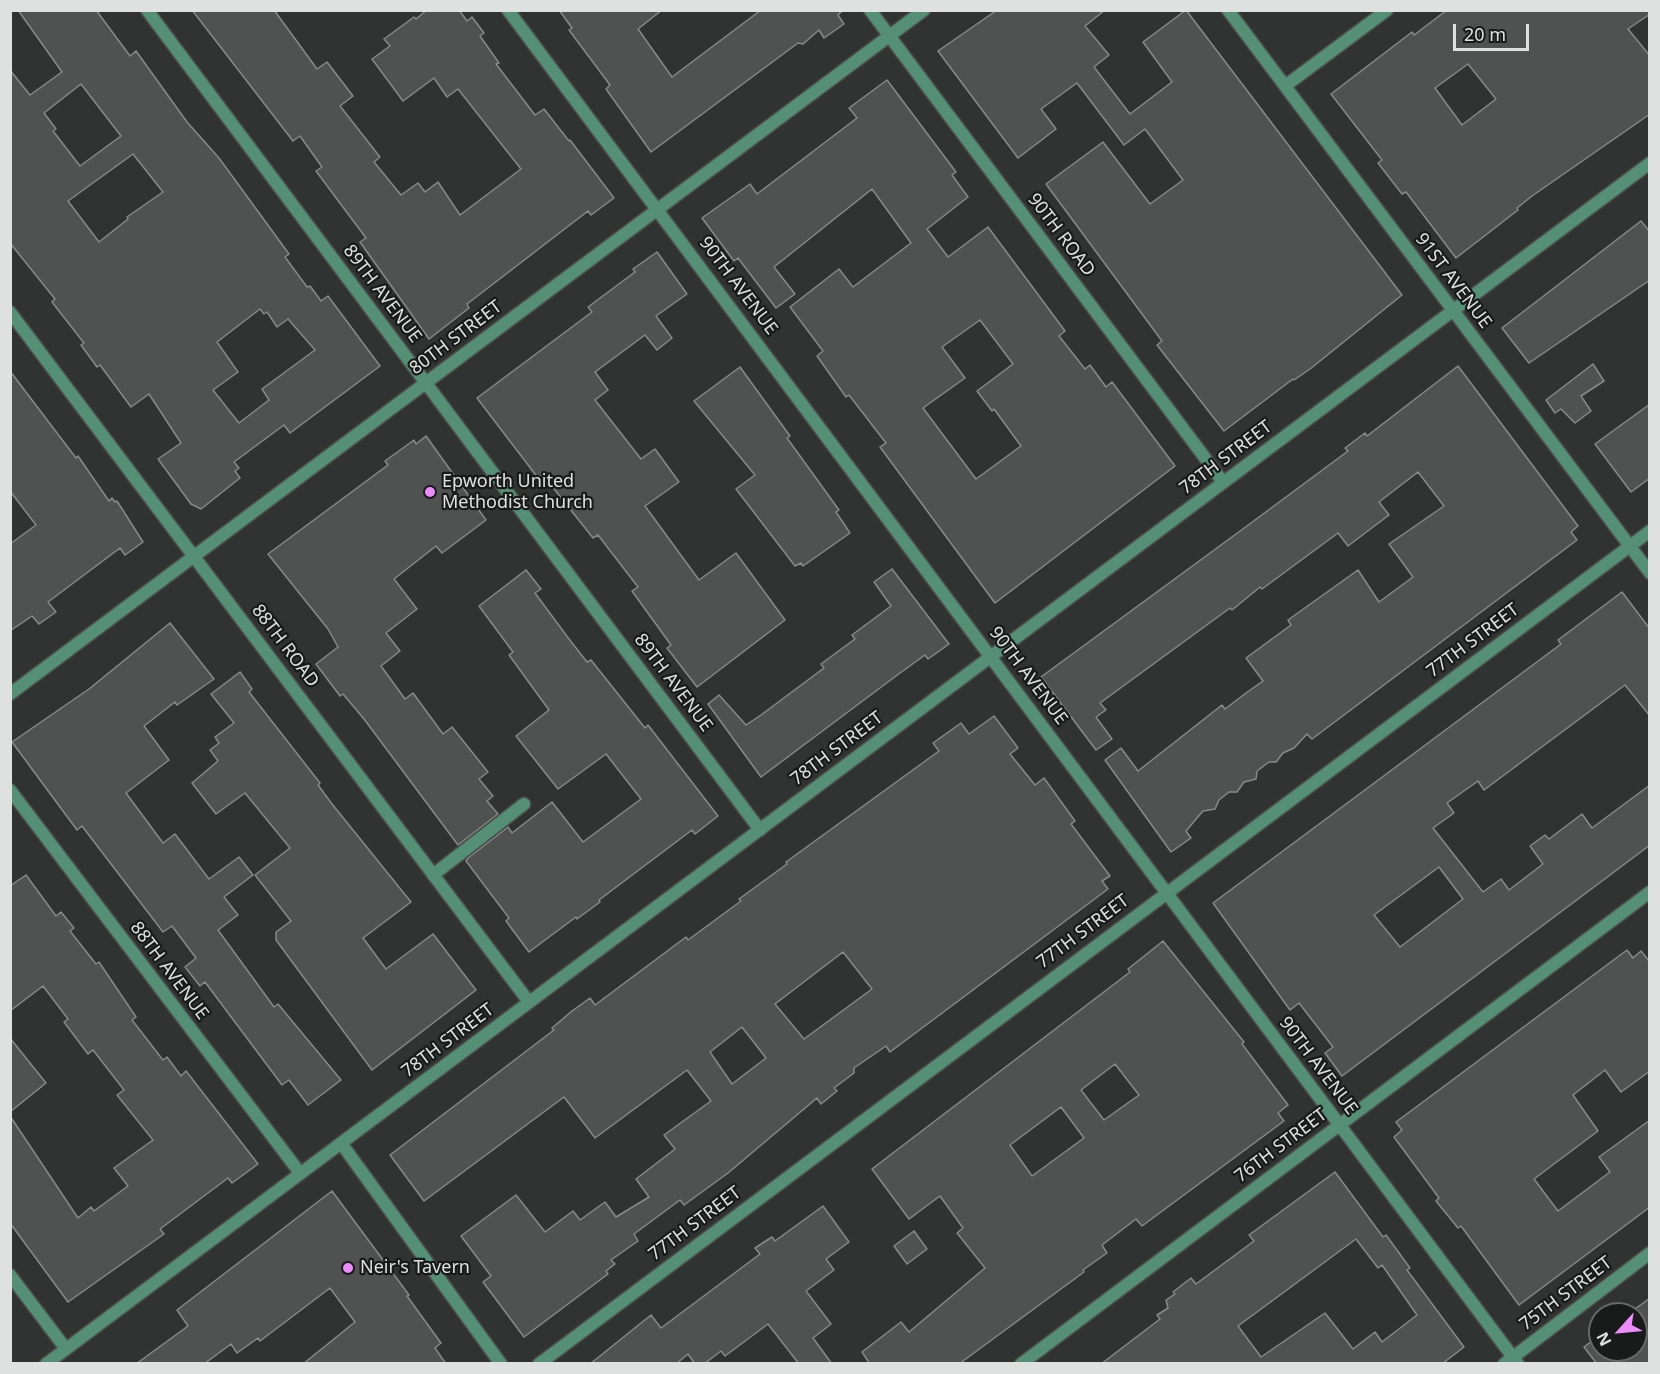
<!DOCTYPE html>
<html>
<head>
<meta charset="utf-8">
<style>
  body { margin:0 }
  #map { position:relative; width:1660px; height:1374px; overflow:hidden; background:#303331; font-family:"Noto Sans",sans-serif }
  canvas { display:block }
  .frame { position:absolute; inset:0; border:12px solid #dfe1e0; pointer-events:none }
  .north { position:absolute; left:1588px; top:1302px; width:60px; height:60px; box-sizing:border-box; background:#191a1a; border:2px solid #686a69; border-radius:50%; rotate:243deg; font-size:16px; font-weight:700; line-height:24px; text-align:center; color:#dfe1e0 }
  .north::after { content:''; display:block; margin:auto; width:21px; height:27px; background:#ec8cfb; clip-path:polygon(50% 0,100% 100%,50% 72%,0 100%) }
  .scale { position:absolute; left:1453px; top:24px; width:76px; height:27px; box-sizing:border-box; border:3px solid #dfe1e0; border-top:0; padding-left:8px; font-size:18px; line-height:21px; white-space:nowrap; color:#dfe1e0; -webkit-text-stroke:4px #191a1a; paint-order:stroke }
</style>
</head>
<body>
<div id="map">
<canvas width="1660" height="1374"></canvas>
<div class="frame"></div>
<div class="north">N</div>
<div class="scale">20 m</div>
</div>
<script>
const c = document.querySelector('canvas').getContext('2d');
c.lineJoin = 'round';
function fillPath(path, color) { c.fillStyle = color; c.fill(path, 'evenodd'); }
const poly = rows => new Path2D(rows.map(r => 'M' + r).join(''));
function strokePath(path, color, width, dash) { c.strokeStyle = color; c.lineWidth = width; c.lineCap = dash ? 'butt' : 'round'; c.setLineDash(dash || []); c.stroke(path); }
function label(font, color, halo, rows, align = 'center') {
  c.font = font + ' "Noto Sans",sans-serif'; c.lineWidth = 4.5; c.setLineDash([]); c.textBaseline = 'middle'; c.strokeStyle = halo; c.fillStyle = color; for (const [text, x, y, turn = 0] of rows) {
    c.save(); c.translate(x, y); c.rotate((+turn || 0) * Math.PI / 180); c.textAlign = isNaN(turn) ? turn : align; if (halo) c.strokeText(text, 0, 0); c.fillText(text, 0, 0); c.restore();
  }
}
const building = poly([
  [18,10,96,10,130,56,136,51,187,122,219,158,289,254,285,257,307,287,310,286,321,301,328,296,380,366,290,433,284,425,234,462,239,468,235,471,240,478,201,509,191,504,158,459,181,443,149,394,131,407,100,365,97,367,81,345,84,343,52,302,55,299,10,243,10,70,30,95,62,72,18,10],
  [81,84,121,136,80,166,53,131,56,129,44,113,81,84],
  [133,154,163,192,127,217,128,219,99,242,68,201,133,154],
  [260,309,264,314,267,312,277,327,288,319,315,350,262,389,269,400,239,423,213,390,238,372,217,342,260,309],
  [192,10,274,10,317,69,327,62,353,96,340,106,380,157,374,162,401,195,418,183,425,192,438,182,460,215,521,169,458,89,447,97,434,78,403,101,372,59,390,46,384,39,414,17,416,19,427,10,459,10,467,21,472,17,484,33,480,36,499,63,496,64,535,115,544,109,569,141,570,140,614,198,591,215,588,211,510,271,467,304,469,308,429,339,360,242,366,238,316,171,322,167,300,136,293,141,192,10],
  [559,10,662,10,638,29,672,77,761,10,843,10,838,15,844,24,824,38,819,30,803,44,798,43,651,152,606,89,610,85,569,30,572,28,559,10],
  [997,10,1105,10,1085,26,1109,55,1094,67,1130,114,1172,82,1143,42,1186,10,1402,295,1310,369,1294,380,1293,379,1224,431,1157,345,1162,341,1046,184,1103,142,1150,204,1183,180,1145,129,1124,145,1077,83,1041,109,1056,129,1018,158,938,51,997,10],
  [1447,10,1650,10,1650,14,1628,29,1650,56,1650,114,1532,196,1517,208,1518,210,1456,258,1406,192,1402,194,1378,163,1382,160,1331,94,1412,32,1414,35,1447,10],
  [1468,64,1496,99,1462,125,1435,88,1468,64],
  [887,80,956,172,952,175,968,197,927,229,948,257,988,227,1065,331,1059,336,1085,369,1090,365,1106,387,1112,382,1175,466,995,603,880,447,886,443,849,395,846,397,834,380,817,356,823,351,790,307,839,269,853,287,911,243,872,189,774,267,795,294,776,308,738,258,734,261,702,218,750,184,757,194,857,118,849,108,887,80],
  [980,320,1013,364,977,391,992,411,994,409,1021,446,976,479,923,408,965,378,942,347,980,320],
  [1641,221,1650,232,1650,280,1529,363,1502,328,1641,221],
  [657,252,687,294,656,316,672,338,657,350,645,335,595,372,608,390,595,400,641,459,655,449,679,482,645,506,699,580,736,553,785,620,697,687,667,648,671,645,632,591,638,587,598,535,593,538,543,475,538,478,477,398,592,312,588,307,635,272,633,269,657,252],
  [1593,364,1604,381,1581,396,1591,411,1575,423,1561,409,1555,413,1546,400,1593,364],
  [1458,366,1578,526,1571,532,1577,540,1312,739,1307,734,1294,748,1283,753,1276,762,1269,762,1257,771,1256,779,1244,782,1237,792,1229,792,1219,800,1215,809,1203,811,1186,831,1191,838,1171,852,1105,760,1121,748,1138,771,1222,705,1225,709,1246,693,1263,681,1246,658,1291,625,1288,620,1358,570,1379,602,1413,577,1389,544,1444,506,1418,472,1379,502,1389,515,1348,546,1338,533,1262,589,1260,587,1232,610,1230,608,1100,703,1106,710,1096,717,1112,739,1096,750,1041,677,1251,523,1348,451,1345,448,1365,433,1367,436,1458,366],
  [740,367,790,436,787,438,839,510,836,512,850,533,803,566,801,563,795,566,736,489,755,475,694,401,740,367],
  [10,371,76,458,78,456,109,501,112,498,115,502,117,501,143,542,125,555,120,548,48,602,56,612,39,624,32,616,10,631,10,544,36,525,10,491,10,371],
  [1650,404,1650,478,1631,492,1595,444,1650,404],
  [426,436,486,520,442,553,436,546,394,579,417,609,386,633,400,651,381,666,405,699,413,693,443,734,452,727,488,772,479,779,493,796,487,801,498,814,458,845,364,719,343,694,340,696,316,664,338,647,328,629,268,554,388,465,385,461,414,440,416,444,426,436],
  [892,569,949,644,928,659,925,655,900,673,761,777,708,704,719,695,746,725,761,715,824,668,821,664,855,639,852,635,891,606,874,582,892,569],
  [526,570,541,589,535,593,569,639,587,662,591,660,645,728,648,725,718,816,695,834,692,830,599,900,600,902,577,919,576,917,529,952,506,921,509,918,466,861,468,858,508,827,512,833,552,802,583,842,641,799,606,754,558,789,516,736,549,710,509,655,513,652,479,606,526,570],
  [1622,592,1650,629,1650,716,1625,685,1484,790,1478,781,1447,803,1454,813,1433,828,1483,892,1501,879,1509,890,1543,864,1530,846,1545,835,1549,839,1582,814,1592,828,1650,785,1650,845,1342,1076,1325,1053,1333,1047,1299,1003,1290,1010,1213,903,1561,644,1558,640,1622,592],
  [1439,867,1463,899,1400,947,1374,915,1439,867],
  [170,623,214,679,177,705,175,702,144,726,169,760,126,793,163,843,175,834,209,879,239,857,253,875,224,897,238,915,218,930,274,1007,278,1004,341,1080,308,1105,289,1080,282,1085,205,982,200,986,185,967,196,958,172,926,163,932,82,826,77,830,12,742,89,689,170,623],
  [240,672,252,689,249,692,320,783,318,785,332,804,411,902,363,938,386,969,433,934,476,990,372,1070,276,940,276,932,291,921,255,875,290,848,245,793,216,814,192,783,218,761,210,750,219,743,215,737,234,723,211,694,240,672],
  [994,716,1018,748,1010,754,1035,785,1044,778,1075,821,1071,824,1110,876,1102,881,1108,889,890,1052,886,1046,854,1068,854,1073,834,1088,837,1091,821,1104,817,1098,728,1173,684,1205,680,1200,634,1234,638,1241,611,1260,615,1264,606,1271,608,1274,524,1337,483,1282,491,1276,461,1236,516,1195,545,1232,573,1211,580,1220,605,1202,616,1217,649,1197,636,1179,675,1149,664,1135,711,1101,687,1070,595,1138,564,1097,424,1201,390,1155,554,1030,552,1028,572,1011,590,998,595,1005,686,937,688,940,741,901,739,899,787,864,786,862,939,751,933,743,961,723,969,734,994,716],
  [843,952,872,989,804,1039,775,1004,843,952],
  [742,1027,766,1058,732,1084,710,1052,742,1027],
  [26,875,56,916,61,912,74,928,70,931,96,964,99,962,136,1017,132,1020,163,1060,167,1057,181,1076,186,1071,258,1164,232,1183,228,1178,160,1229,164,1234,68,1302,10,1223,10,1116,78,1218,91,1207,94,1211,128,1186,114,1168,153,1140,117,1095,124,1090,93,1050,88,1054,64,1022,68,1019,43,986,10,1011,10,886,26,875],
  [1163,941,1244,1042,1242,1044,1288,1105,1278,1113,1284,1121,1142,1226,1136,1219,1102,1245,1107,1253,1083,1270,1084,1272,959,1364,870,1364,862,1352,901,1322,909,1332,985,1268,957,1233,963,1228,940,1196,909,1219,872,1169,1130,972,1128,969,1163,941],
  [1115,1064,1139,1095,1104,1120,1081,1090,1115,1064],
  [1061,1107,1084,1138,1032,1176,1010,1145,1061,1107],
  [1627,950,1633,958,1641,951,1650,962,1650,1071,1621,1092,1605,1070,1573,1095,1598,1131,1534,1179,1558,1211,1610,1172,1599,1157,1650,1120,1650,1207,1519,1305,1461,1226,1458,1228,1436,1201,1439,1198,1394,1137,1402,1130,1396,1122,1627,950],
  [10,1038,46,1083,10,1112,10,1038],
  [1335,1172,1383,1237,1386,1235,1410,1268,1407,1270,1464,1347,1442,1364,1101,1364,1160,1319,1157,1315,1168,1308,1166,1300,1175,1294,1173,1292,1191,1278,1196,1284,1254,1241,1249,1235,1335,1172],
  [1356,1239,1378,1268,1382,1265,1417,1315,1382,1342,1375,1332,1353,1349,1325,1313,1261,1357,1238,1326,1356,1239],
  [332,1191,409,1295,407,1296,441,1343,435,1348,446,1364,303,1364,355,1322,330,1288,260,1341,258,1338,237,1353,231,1344,204,1364,136,1364,188,1326,177,1310,332,1191],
  [823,1206,849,1242,826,1259,834,1270,806,1291,831,1324,813,1338,832,1364,799,1364,768,1324,725,1356,721,1351,704,1364,695,1364,688,1354,676,1364,590,1364,651,1315,661,1328,760,1254,755,1248,772,1237,775,1241,823,1206],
  [914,1231,927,1249,907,1264,894,1246,914,1231],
  [1650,1298,1650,1364,1597,1364,1584,1347,1600,1335,1600,1350,1636,1350,1636,1314,1628,1314,1650,1298]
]);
fillPath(building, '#4f5250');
strokePath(building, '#868a88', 1.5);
const service = poly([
  [433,875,524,804]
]);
const minor = poly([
  [147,10,760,830],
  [508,10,1518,1364],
  [870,10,1223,482],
  [1228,10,1650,573],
  [1285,86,1387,10],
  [10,312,529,1002],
  [10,694,924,10],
  [10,790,300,1173],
  [341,1143,501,1364],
  [10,1275,66,1349],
  [46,1364,1650,163],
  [539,1364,1650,531],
  [1021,1364,1650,892],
  [1504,1364,1650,1253]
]);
strokePath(service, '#4c4f4d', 15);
strokePath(minor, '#4c4f4d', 15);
strokePath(service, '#548f76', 12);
strokePath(minor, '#548f76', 12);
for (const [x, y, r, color] of [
  [430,492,6,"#ec8cfb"],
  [348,1268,6,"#ec8cfb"]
]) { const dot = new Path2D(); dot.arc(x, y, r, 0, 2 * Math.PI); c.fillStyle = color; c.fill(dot); strokePath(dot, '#191a1a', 2); }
label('18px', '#dfe1e0', '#191a1a', [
  ["90TH ROAD",1061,235,53],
  ["91ST AVENUE",1453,281,53],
  ["90TH AVENUE",738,286,53],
  ["89TH AVENUE",382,294,53],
  ["80TH STREET",456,338,-37],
  ["78TH STREET",1226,458,-37],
  ["77TH STREET",1473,641,-37],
  ["88TH ROAD",285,646,53],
  ["90TH AVENUE",1028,676,53],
  ["89TH AVENUE",673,683,53],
  ["78TH STREET",837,749,-37],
  ["77TH STREET",1083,932,-37],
  ["88TH AVENUE",169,971,53],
  ["78TH STREET",448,1041,-37],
  ["90TH AVENUE",1318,1066,53],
  ["76TH STREET",1281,1146,-37],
  ["77TH STREET",695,1224,-37],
  ["75TH STREET",1566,1294,-37]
]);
label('18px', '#dfe1e0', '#191a1a', [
  ["Epworth United",442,482],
  ["Methodist Church",442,503],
  ["Neir's Tavern",360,1268]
], 'left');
</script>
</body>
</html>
